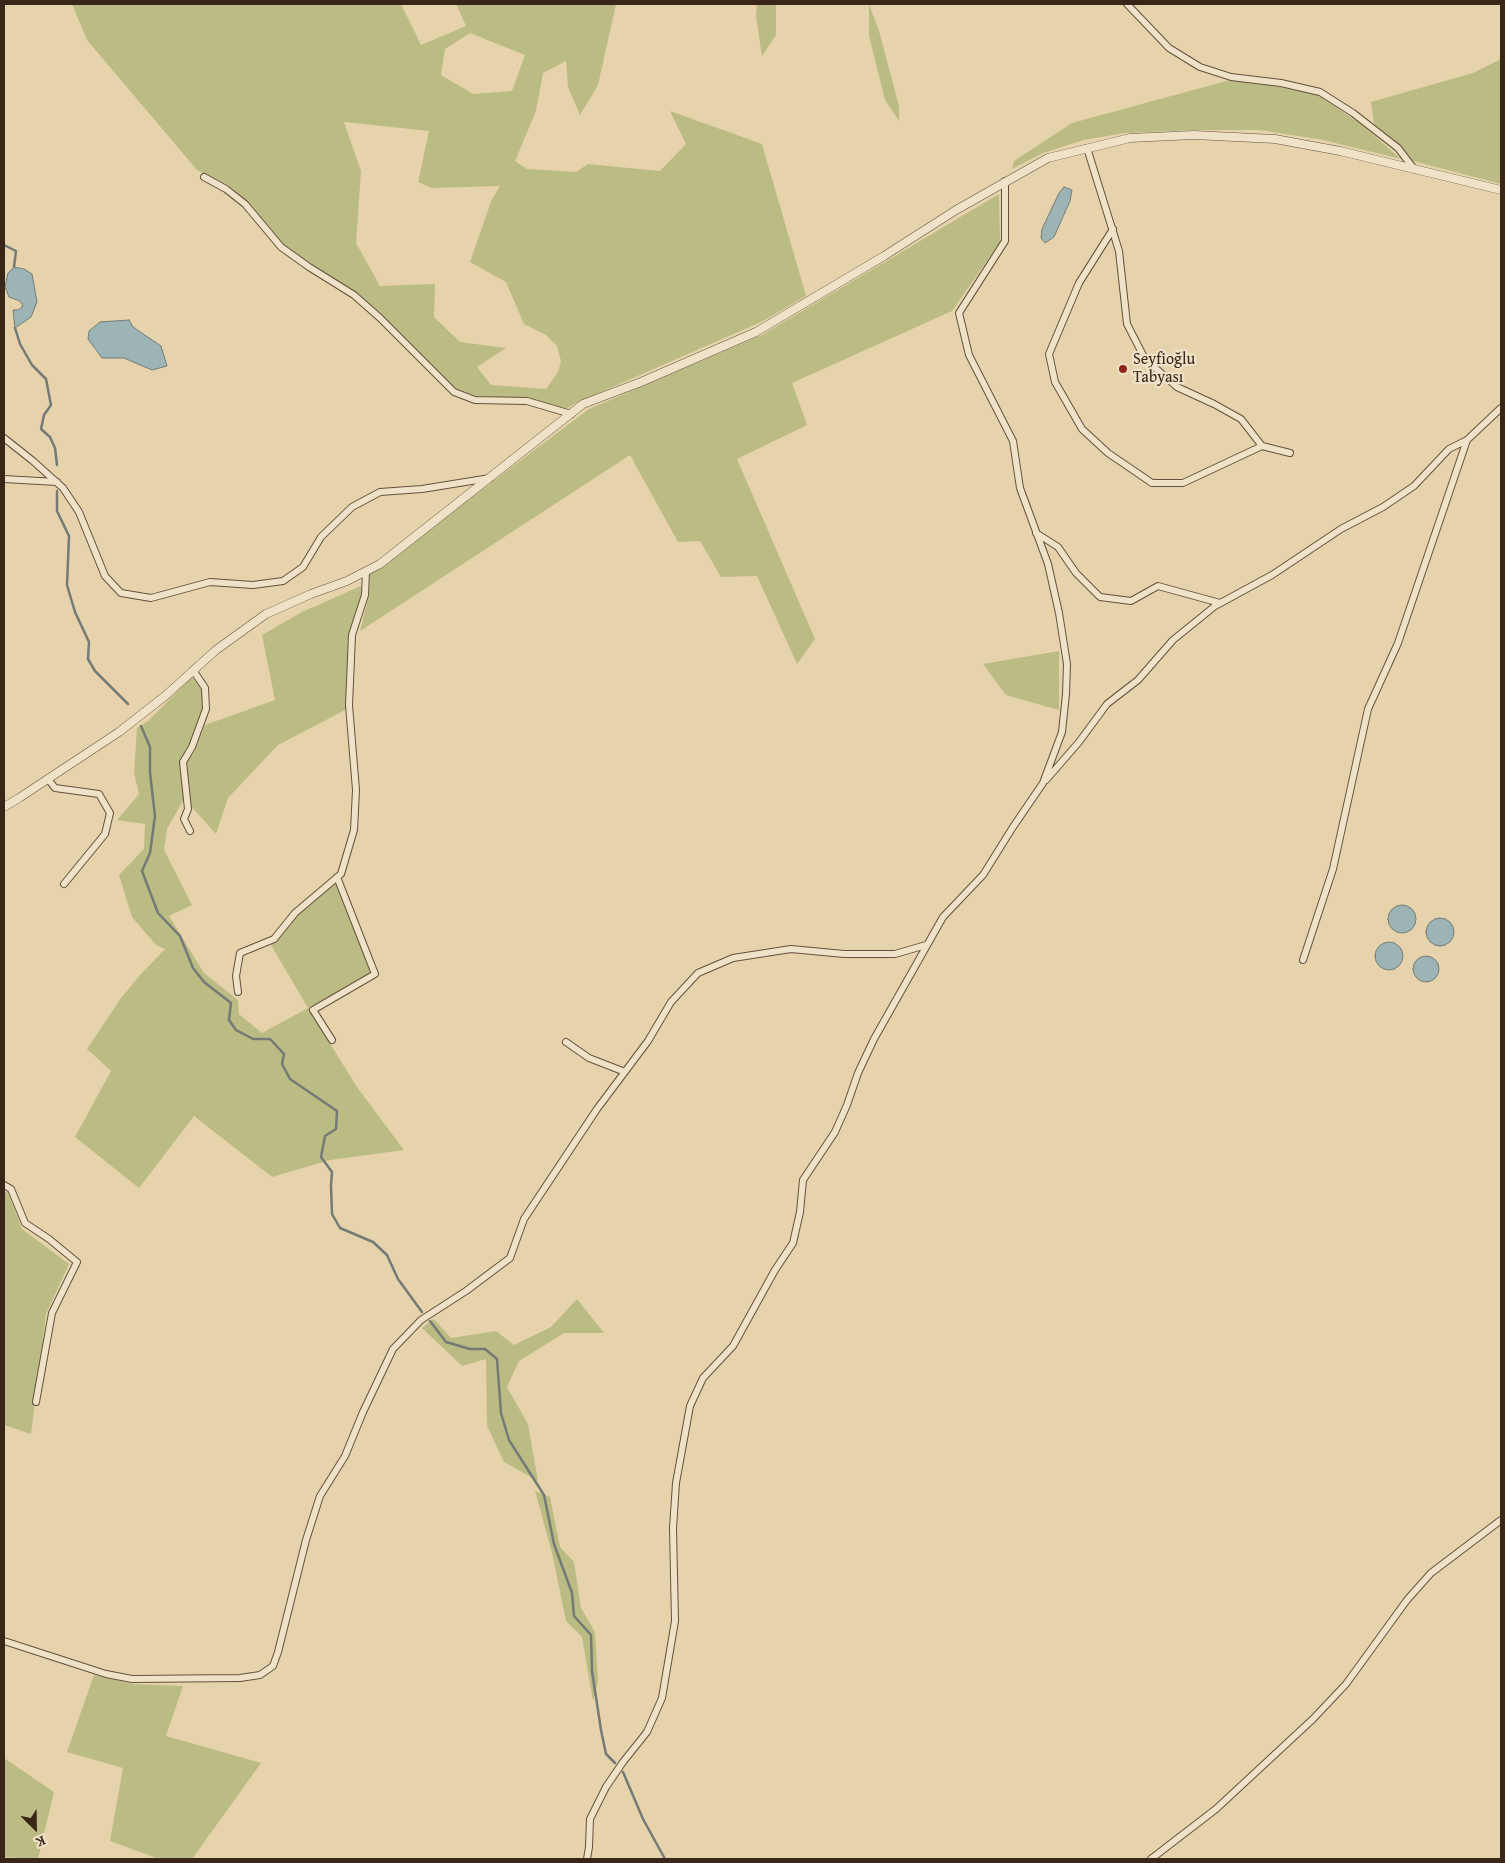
<!DOCTYPE html>
<html>
<head>
<meta charset="utf-8">
<style>
  body { margin:0 }
  #map { position:relative; width:1505px; height:1863px; overflow:hidden; background:#e6d3ab; font-family:"Gentium Book Plus",serif }
  canvas { display:block }
  .frame { position:absolute; inset:0; border:5px solid #392618; pointer-events:none }
  .north { position:absolute; left:10px; top:1803px; width:50px; height:50px; -webkit-text-stroke:4px #efe2c8; paint-order:stroke; rotate:157deg; font-size:14px; font-weight:700; line-height:20px; text-align:center; color:#392618 }
  .north::after { content:''; display:block; margin:auto; width:18px; height:22px; background:#392618; clip-path:polygon(50% 0,100% 100%,50% 72%,0 100%) }
</style>
</head>
<body>
<div id="map">
<canvas width="1505" height="1863"></canvas>
<div class="frame"></div>
<div class="north">K</div>
</div>
<script>
const c = document.querySelector('canvas').getContext('2d');
c.lineJoin = 'round';
function fillPath(path, color) { c.fillStyle = color; c.fill(path, 'evenodd'); }
const poly = rows => new Path2D(rows.map(r => 'M' + r).join(''));
function strokePath(path, color, width, dash) { c.strokeStyle = color; c.lineWidth = width; c.lineCap = dash ? 'butt' : 'round'; c.setLineDash(dash || []); c.stroke(path); }
function label(font, color, halo, rows, align = 'center') {
  c.font = font + ' "Gentium Book Plus",serif'; c.lineWidth = 4.5; c.setLineDash([]); c.textBaseline = 'middle'; c.strokeStyle = halo; c.fillStyle = color; for (const [text, x, y, turn = 0] of rows) {
    c.save(); c.translate(x, y); c.rotate((+turn || 0) * Math.PI / 180); c.textAlign = isNaN(turn) ? turn : align; if (halo) c.strokeText(text, 0, 0); c.fillText(text, 0, 0); c.restore();
  }
}
fillPath(poly([
  [72,4,401,4,421,45,466,26,456,4,616,4,598,85,580,115,568,87,566,61,543,73,536,111,515,161,527,169,576,172,588,164,660,171,686,144,670,111,762,144,806,296,761,322,576,403,564,410,527,399,477,396,457,389,440,375,380,313,357,294,284,246,247,201,230,186,197,170,87,40],
  [470,33,525,55,512,91,473,94,441,75,445,49],
  [344,122,429,131,418,182,432,188,500,186,492,199,470,262,506,282,524,324,546,335,557,346,561,361,558,372,546,389,491,385,477,367,506,348,460,342,434,317,435,284,380,286,356,243,361,171],
  [757,4,775,4,776,7,776,35,762,56,756,16],
  [869,4,879,31,899,106,899,121,885,100,869,36],
  [1501,59,1501,184,1413,161,1400,145,1374,124,1371,102,1473,73],
  [1230,80,1280,87,1318,95,1362,125,1401,159,1323,140,1260,130,1193,130,1124,133,1084,140,1043,153,1012,169,1014,161,1072,123],
  [999,194,1000,242,952,311,792,383,807,425,737,459,815,639,797,664,757,576,721,577,700,541,678,542,630,455,360,631,369,596,370,574,589,409,762,335],
  [361,586,362,596,348,636,347,709,278,745,228,798,216,834,189,804,185,764,195,751,205,725,275,700,262,635,302,612],
  [1059,651,1059,710,1006,695,983,664],
  [192,677,202,690,203,710,189,745,180,760,184,799,167,829,164,850,192,905,169,916,204,973,238,1000,239,1014,262,1033,308,1008,271,945,295,916,335,882,372,973,308,1008,357,1087,404,1150,330,1160,272,1177,194,1116,139,1188,75,1137,111,1071,87,1049,121,998,140,975,165,949,156,945,132,917,119,875,144,849,145,824,117,820,139,794,134,773,137,728,148,721],
  [4,1191,8,1193,22,1229,69,1264,46,1314,31,1434,4,1425],
  [577,1299,604,1333,564,1333,519,1361,507,1387,528,1424,538,1481,504,1462,487,1426,486,1359,462,1366,422,1328,434,1319,451,1338,496,1331,514,1345,551,1327],
  [535,1491,550,1497,560,1547,574,1562,581,1608,595,1632,598,1681,593,1701,582,1637,566,1621,552,1553],
  [94,1675,133,1684,183,1686,166,1736,261,1763,192,1859,159,1859,110,1841,123,1768,67,1752],
  [4,1758,54,1792,38,1859,4,1857]
]), '#bbbb84');
const water = poly([
  [1064,187,1072,190,1070,201,1054,237,1045,243,1041,238,1042,229,1059,193,1064,187],
  [14,267,24,269,32,274,37,302,31,317,15,328,13,310,18,310,23,306,20,301,9,297,5,287,8,273,14,267],
  [129,320,133,327,161,346,167,366,152,370,124,358,102,358,88,339,89,331,100,322,129,320],
  '1388 919a14 14 0 1 1 28 0a14 14 0 1 1-28 0Z',
  '1426 932a14 14 0 1 1 28 0a14 14 0 1 1-28 0Z',
  '1375 956a14 14 0 1 1 28 0a14 14 0 1 1-28 0Z',
  '1413 969a13 13 0 1 1 26 0a13 13 0 1 1-26 0Z'
]);
fillPath(water, '#9cb4b5');
strokePath(water, '#747b76', 1);
strokePath(poly([
  [4,245,16,251,14,267],
  [15,328,20,344,32,365,46,379,51,405,44,415,41,429,50,437,55,448,57,465],
  [57,491,57,511,69,536,67,585,75,612,89,642,88,659,95,671,128,704],
  [141,726,150,747,150,773,155,816,150,853,142,871,158,913,180,936,193,968,204,982,231,1003,229,1020,236,1030,253,1039,270,1039,284,1054,282,1064,290,1079,337,1111,336,1129,325,1136,321,1157,332,1172,331,1186,332,1214,340,1228,373,1242,387,1255,398,1279,422,1312],
  [430,1321,446,1342,470,1349,485,1349,497,1359,501,1413,509,1440,544,1495,554,1544,572,1593,574,1616,591,1635,592,1671,601,1730,606,1754,615,1763],
  [623,1772,643,1819,665,1859]
]), '#747b76', 2.5);
const minor = poly([
  [1127,4,1169,48,1200,67,1231,77,1281,83,1320,92,1353,113,1398,148,1414,169],
  [1087,148,1119,251,1127,324,1145,359,1177,387,1214,404,1241,419,1262,446,1290,453],
  [204,177,226,189,245,204,281,247,309,267,354,295,380,318,454,392,475,400,527,401,571,414],
  [1113,229,1079,283,1049,354,1055,382,1082,429,1108,453,1152,483,1183,483,1262,446],
  [4,438,33,461,63,488,79,512,105,576,121,593,151,598,210,582,253,585,283,581,303,567,321,537,352,507,380,492,422,489,490,478],
  [4,479,57,482],
  [1036,533,1058,547,1076,573,1100,597,1131,601,1158,586,1220,603],
  [48,779,55,788,99,794,110,813,105,834,64,884],
  [1046,780,1079,742,1107,704,1138,680,1173,640,1215,606,1272,575,1341,529,1383,507,1414,486,1449,449,1467,440],
  [190,831,184,819,188,809,183,762,192,747,206,709,205,688,193,670],
  [1303,960,1333,869,1368,709,1398,643,1467,440,1501,408],
  [238,992,236,976,240,953,274,939,295,913,341,874,354,830,356,790,349,705,352,635,365,595,366,571],
  [332,1040,313,1010,375,974,337,877],
  [566,1042,589,1058,625,1072],
  [4,1185,11,1189,25,1223,49,1239,77,1262,52,1313,36,1402],
  [4,1641,106,1674,132,1679,240,1678,260,1675,273,1666,278,1652,306,1540,320,1496,345,1456,363,1412,393,1349,421,1320,466,1291,510,1258,524,1219,597,1109,648,1041,671,1002,698,973,733,958,791,949,844,954,895,954,926,945],
  [587,1859,589,1847,590,1819,606,1787,623,1762,647,1732,662,1698,675,1621,673,1528,676,1483,690,1406,703,1378,733,1346,775,1270,793,1243,800,1212,803,1180,835,1132,847,1105,858,1073,874,1039,943,917,983,875,1013,827,1043,783,1062,732,1066,694,1067,664,1059,613,1048,564,1020,488,1013,441,969,355,959,313,1005,241,1005,181],
  [1151,1859,1216,1809,1313,1719,1346,1684,1407,1600,1431,1573,1501,1520]
]);
const tertiary = poly([
  [4,807,19,798,119,732,165,696,216,650,266,614,311,594,347,581,380,564,583,404,641,382,756,332,884,256,956,210,1048,158,1130,138,1194,135,1275,139,1340,151,1501,190]
]);
strokePath(minor, '#64513d', 8);
strokePath(tertiary, '#64513d', 9);
strokePath(minor, '#efe2c8', 6);
strokePath(tertiary, '#efe2c8', 8);
for (const [x, y, r, color] of [
  [1123,369,5,"#8f2418"]
]) { const dot = new Path2D(); dot.arc(x, y, r, 0, 2 * Math.PI); c.fillStyle = color; c.fill(dot); strokePath(dot, '#efe2c8', 2); }
label('16px', '#392618', '#efe2c8', [
  ["Seyfioğlu",1133,360],
  ["Tabyası",1133,378]
], 'left');
</script>
</body>
</html>
